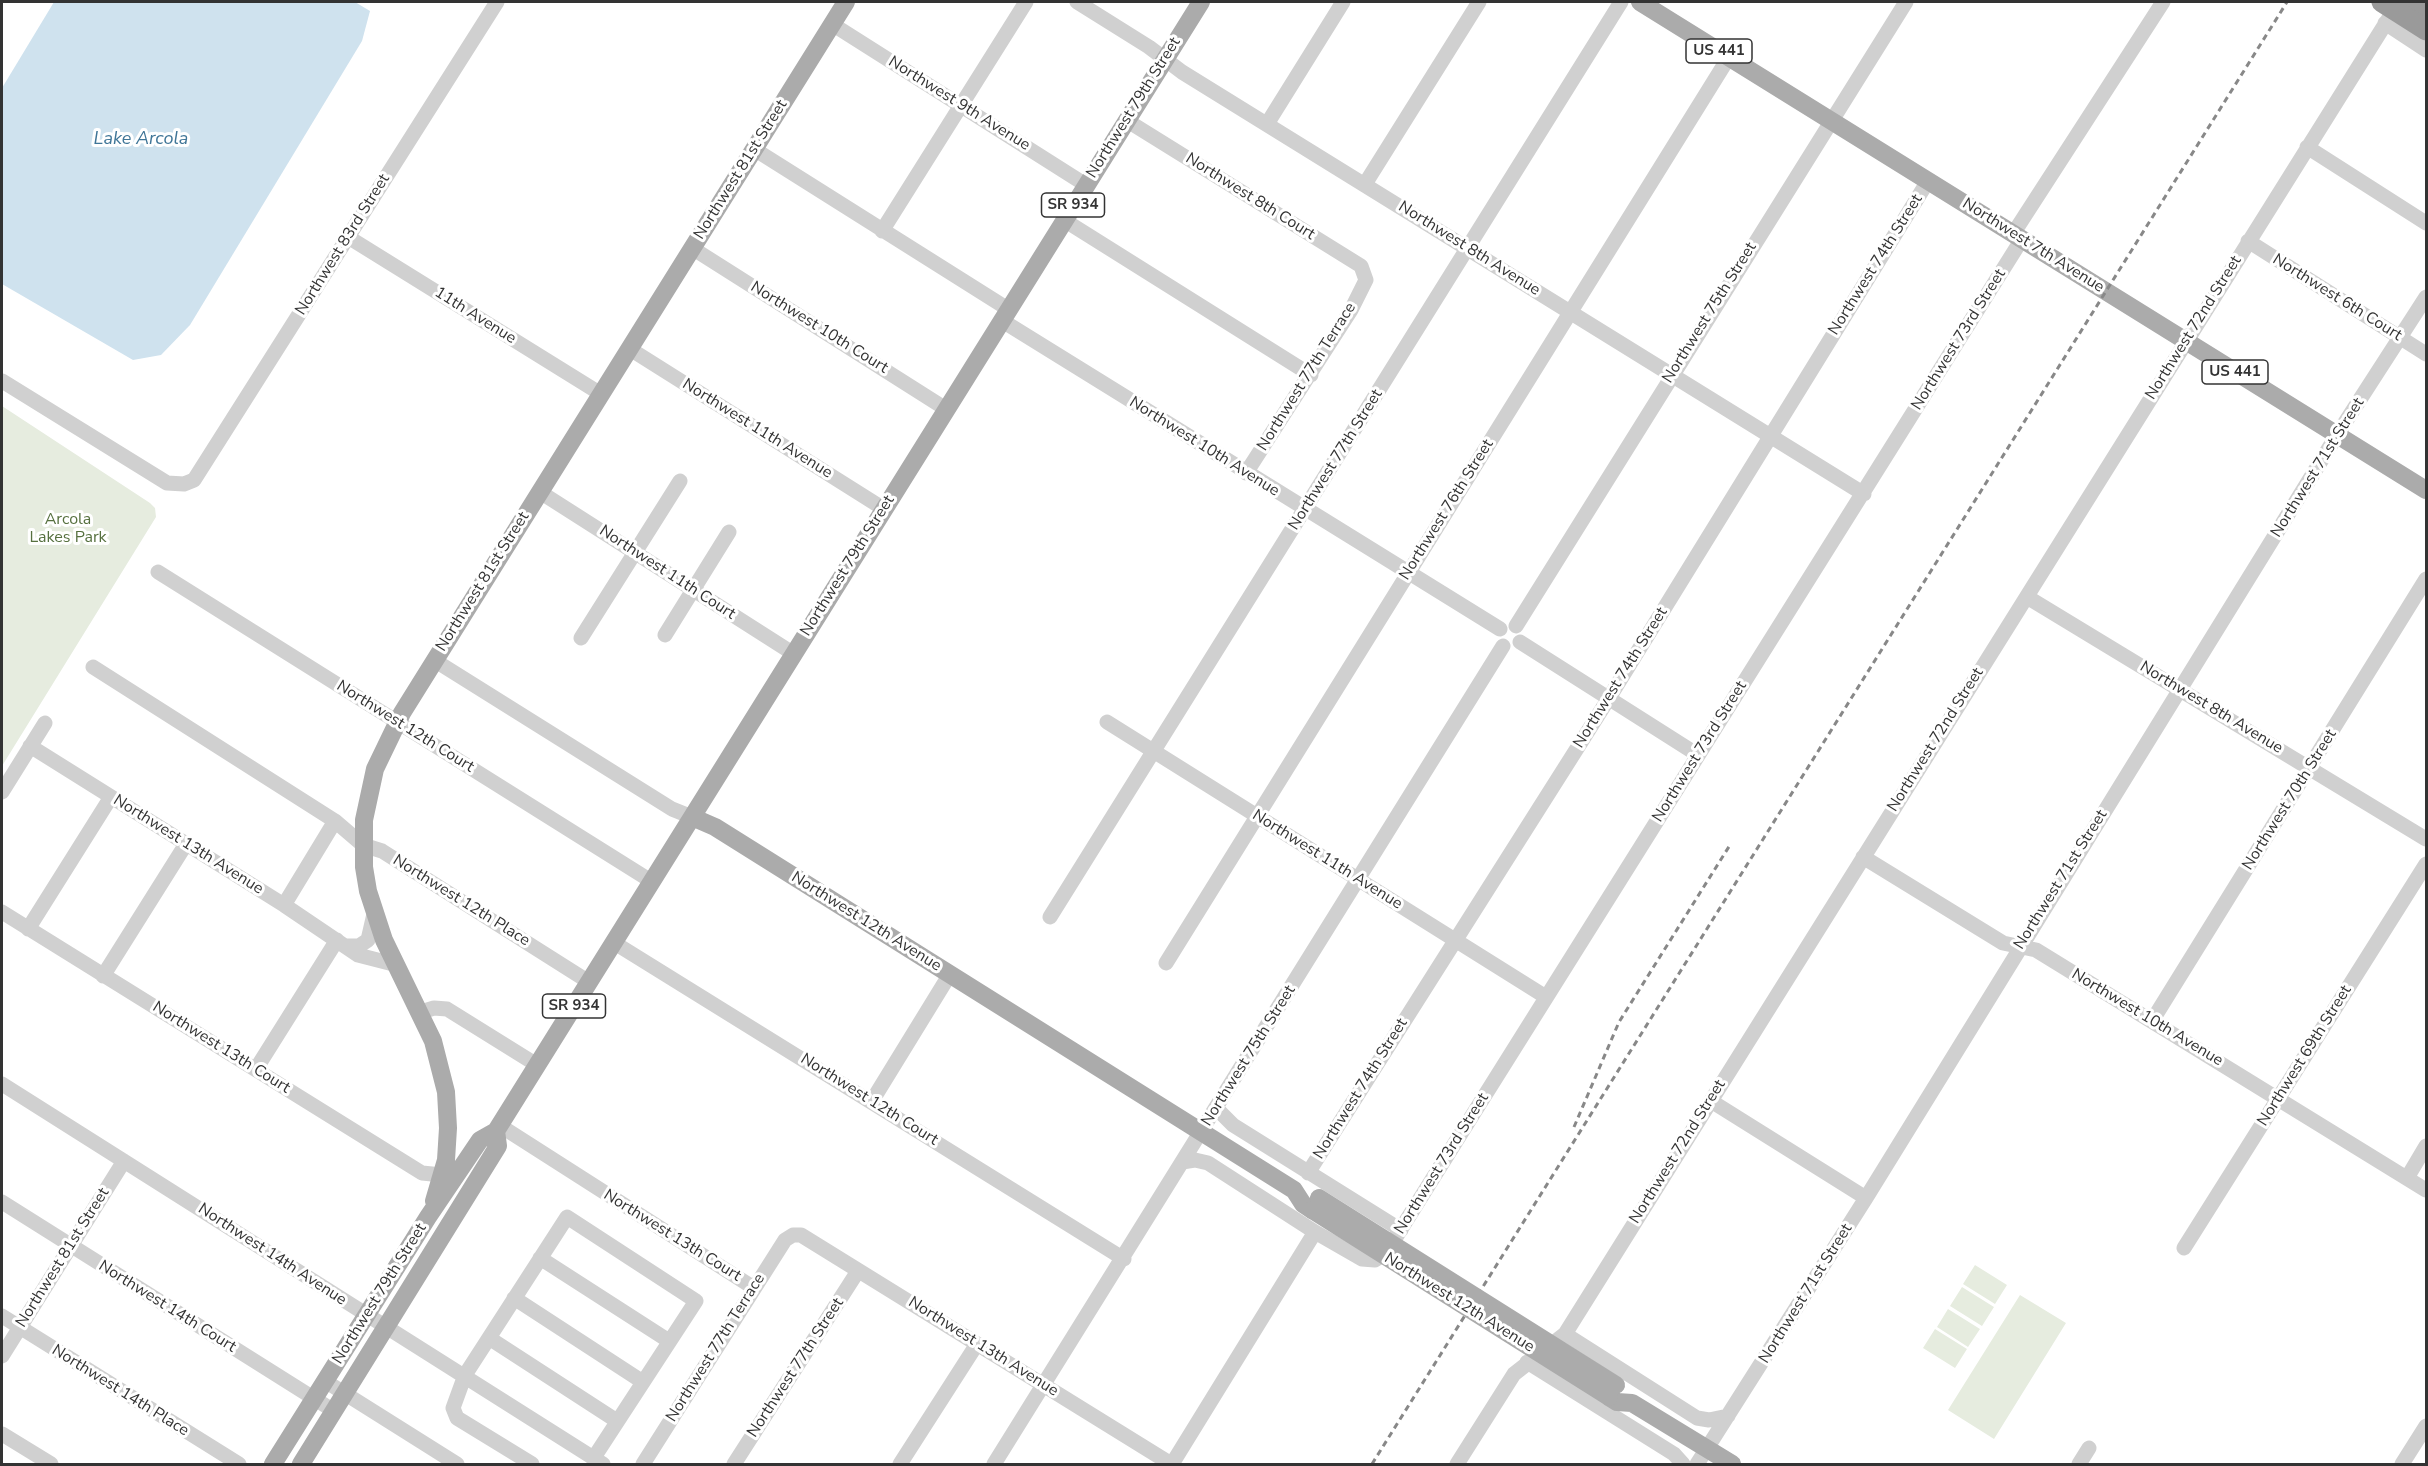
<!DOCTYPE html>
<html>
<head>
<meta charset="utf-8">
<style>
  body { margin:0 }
  #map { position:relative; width:2428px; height:1466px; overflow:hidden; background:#fff; font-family:"Nunito Sans",sans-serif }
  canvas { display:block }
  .frame { position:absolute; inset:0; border:3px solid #333; pointer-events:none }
</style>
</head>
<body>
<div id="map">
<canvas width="2428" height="1466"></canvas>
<div class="frame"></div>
</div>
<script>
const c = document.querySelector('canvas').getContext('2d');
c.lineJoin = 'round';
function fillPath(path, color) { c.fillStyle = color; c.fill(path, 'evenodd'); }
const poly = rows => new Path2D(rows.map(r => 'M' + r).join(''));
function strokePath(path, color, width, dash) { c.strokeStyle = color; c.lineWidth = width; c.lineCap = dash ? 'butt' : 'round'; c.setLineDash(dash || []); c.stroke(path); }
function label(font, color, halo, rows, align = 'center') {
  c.font = font + ' "Nunito Sans",sans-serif'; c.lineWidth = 6; c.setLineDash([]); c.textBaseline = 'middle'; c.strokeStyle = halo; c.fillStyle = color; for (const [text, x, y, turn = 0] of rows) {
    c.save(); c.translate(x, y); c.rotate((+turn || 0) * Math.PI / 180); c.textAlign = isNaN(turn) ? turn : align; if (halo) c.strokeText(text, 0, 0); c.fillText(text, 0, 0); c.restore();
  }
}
fillPath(poly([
  [2,406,150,503,155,508,156,517,2,766],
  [1975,1265,2007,1285,1995,1304,1963,1284],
  [1962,1287,1994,1307,1982,1326,1950,1306],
  [2020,1295,2066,1323,1994,1439,1948,1410],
  [1948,1309,1980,1329,1968,1347,1937,1327],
  [1935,1329,1967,1349,1955,1368,1923,1348]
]), '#e6ecdf');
fillPath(poly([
  [54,2,355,2,370,11,362,41,190,325,161,355,133,360,2,284,2,88]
]), '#cfe2ee');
strokePath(poly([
  [1077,2,1149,47,1182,72,1864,494],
  [2385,23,2426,50],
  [832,24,1086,185],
  [1126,120,1361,266,1366,280,1351,310,1246,473],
  [1267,124,1343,2],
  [2307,147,2426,223],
  [754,149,1008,309],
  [1365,184,1479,2],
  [1064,220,1311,375],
  [882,231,1026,2],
  [2013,234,2163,2],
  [348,237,601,394],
  [2248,241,2426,354],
  [692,248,946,409],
  [1001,320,1500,629],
  [630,349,884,509],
  [2,381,167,483,184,484,194,480,497,2],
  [540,492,794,654],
  [158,572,651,881],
  [2027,597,2426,839],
  [1516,626,1906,2],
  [665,635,729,532],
  [581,638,680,481],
  [1520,642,1698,755],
  [434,660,672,809,692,817],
  [93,667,335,821,363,845,382,851,589,982],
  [1107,722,1546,997],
  [30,746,284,905,358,955,397,965],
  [2,792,45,723],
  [1863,857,2003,943,2036,950,2426,1190],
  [284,905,335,821],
  [2,912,422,1173,442,1175],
  [1050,917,1621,2],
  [28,929,111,797],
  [613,942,1124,1259],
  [346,946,359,946,368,940,374,914],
  [1166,963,1729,57],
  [103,976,186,844],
  [421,1012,434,1008,447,1009,537,1065],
  [2152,1021,2426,579],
  [256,1069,337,940],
  [2,1084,603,1464],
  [872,1101,950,974],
  [1711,1101,1866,1198],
  [1216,1108,1233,1125,1401,1230],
  [499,1125,754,1288],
  [1182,1162,1195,1160,1208,1163,1315,1232,1362,1259,1375,1260,1386,1253,2022,239],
  [1308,1173,1609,698,1928,181],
  [2407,1178,2426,1146],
  [2,1202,334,1411],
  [2184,1248,2426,864],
  [540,1258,669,1341],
  [514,1298,643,1382],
  [2,1316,239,1464],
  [1565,1334,1697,1418,1709,1420,1728,1416],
  [489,1338,617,1421],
  [2,1356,124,1161],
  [1527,1362,1674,1454,1683,1464],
  [325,1381,457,1464],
  [2,1434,51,1464],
  [532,1464,457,1418,453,1408,465,1375,567,1217,696,1301,593,1459],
  [643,1464,785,1240,793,1235,801,1235,1171,1464],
  [734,1464,858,1271],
  [900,1464,977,1344],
  [994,1464,1503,646],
  [1172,1464,1315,1232],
  [1457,1464,1514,1374,1565,1334,2399,2],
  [1697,1464,1866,1198,2337,435,2426,297],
  [2079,1464,2089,1448],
  [2402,1464,2426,1426]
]), '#d0d0d0', 15);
strokePath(poly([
  [1640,2,2426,490],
  [692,817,715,827,1294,1190,1303,1204,1312,1210],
  [434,1201,446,1160,448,1128,446,1092,433,1041,384,940,368,891,364,867,364,820,375,769,402,713,846,2],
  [1609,1397,1617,1402,1632,1403,1732,1464],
  [273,1464,428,1217,480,1140,496,1131,1201,2],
  [301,1464,498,1146,496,1131]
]), '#ababab', 18);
strokePath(poly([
  [2405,2,2426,15]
]), '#9a9a9a', 21);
strokePath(poly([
  [1574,1127,1619,1022,1730,845],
  [1372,1464,2287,2]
]), '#888', 3, [6, 4.5]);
strokePath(poly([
  [1319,1198,1616,1385],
  [1312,1210,1609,1397]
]), '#ababab', 18);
strokePath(poly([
  [2382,2,2426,30]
]), '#9a9a9a', 21);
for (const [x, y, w] of [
  [1719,51,66],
  [1073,205,63],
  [2235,372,66],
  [574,1006,63]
]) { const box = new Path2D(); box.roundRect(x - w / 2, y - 12, w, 24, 4.5); c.fillStyle = '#fff'; c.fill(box); strokePath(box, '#333', 1.5); }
label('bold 15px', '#333', null, [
  ["US 441",1719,51],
  ["SR 934",1073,205],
  ["US 441",2235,372],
  ["SR 934",574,1006]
]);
label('16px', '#333', '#fff', [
  ["Northwest 9th Avenue",959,104,32],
  ["Northwest 79th Street",1134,108,-58],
  ["Northwest 81st Street",741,170,-58],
  ["Northwest 8th Court",1250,197,32],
  ["Northwest 83rd Street",343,245,-58],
  ["Northwest 7th Avenue",2033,246,32],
  ["Northwest 8th Avenue",1469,249,32],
  ["Northwest 74th Street",1876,265,-58],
  ["Northwest 6th Court",2337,298,32],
  ["Northwest 75th Street",1710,313,-58],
  ["11th Avenue",475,316,32],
  ["Northwest 10th Court",819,328,32],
  ["Northwest 72nd Street",2194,328,-58],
  ["Northwest 73rd Street",1959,340,-58],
  ["Northwest 77th Terrace",1307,377,-58],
  ["Northwest 11th Avenue",757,429,32],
  ["Northwest 10th Avenue",1204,447,32],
  ["Northwest 77th Street",1336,460,-58],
  ["Northwest 71st Street",2318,468,-58],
  ["Northwest 76th Street",1447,510,-58],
  ["Northwest 79th Street",848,566,-58],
  ["Northwest 11th Court",667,573,33],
  ["Northwest 81st Street",483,582,-58],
  ["Northwest 74th Street",1621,678,-58],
  ["Northwest 8th Avenue",2211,708,31],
  ["Northwest 12th Court",405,727,32],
  ["Northwest 72nd Street",1936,740,-58],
  ["Northwest 73rd Street",1700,752,-58],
  ["Northwest 70th Street",2290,800,-58],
  ["Northwest 13th Avenue",188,845,32],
  ["Northwest 11th Avenue",1327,860,32],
  ["Northwest 71st Street",2061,880,-58],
  ["Northwest 12th Place",461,901,32],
  ["Northwest 12th Avenue",866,922,32],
  ["Northwest 10th Avenue",2147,1018,31],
  ["Northwest 13th Court",221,1048,32],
  ["Northwest 75th Street",1249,1056,-58],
  ["Northwest 69th Street",2305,1056,-58],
  ["Northwest 74th Street",1361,1089,-58],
  ["Northwest 12th Court",869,1100,32],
  ["Northwest 72nd Street",1678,1152,-58],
  ["Northwest 73rd Street",1442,1164,-58],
  ["Northwest 13th Court",672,1236,32],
  ["Northwest 14th Avenue",272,1255,33],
  ["Northwest 81st Street",63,1258,-58],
  ["Northwest 79th Street",380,1294,-58],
  ["Northwest 71st Street",1806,1294,-58],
  ["Northwest 12th Avenue",1459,1303,32],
  ["Northwest 14th Court",167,1307,32],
  ["Northwest 13th Avenue",983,1347,32],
  ["Northwest 77th Terrace",716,1348,-58],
  ["Northwest 77th Street",796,1368,-57],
  ["Northwest 14th Place",120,1391,32]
]);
label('16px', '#56703f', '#fff', [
  ["Arcola",68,520],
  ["Lakes Park",68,538]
]);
label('italic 18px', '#3f7597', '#fff', [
  ["Lake Arcola",141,140]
]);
</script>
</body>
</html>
